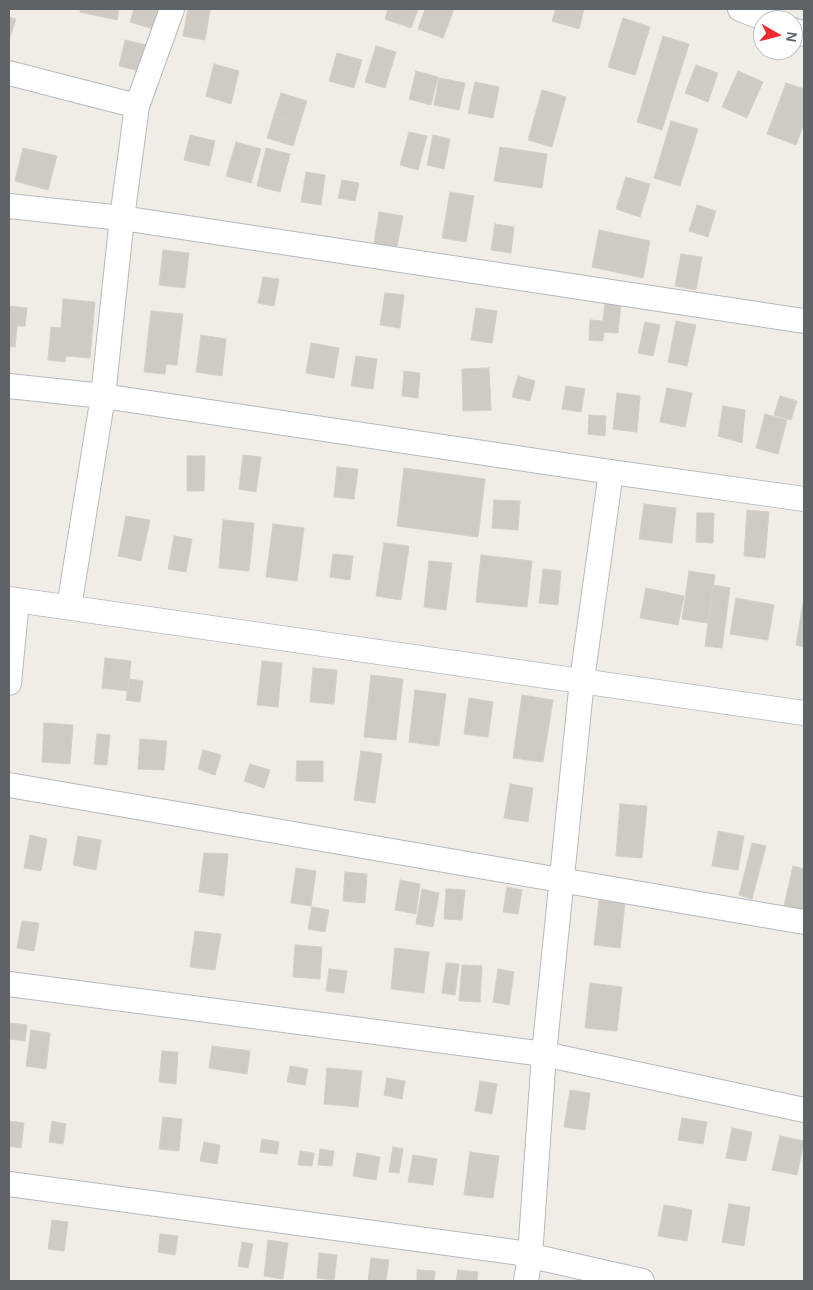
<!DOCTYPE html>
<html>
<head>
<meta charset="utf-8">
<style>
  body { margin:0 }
  #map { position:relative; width:813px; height:1290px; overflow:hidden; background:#f0ede6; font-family:Arial,sans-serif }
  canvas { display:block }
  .frame { position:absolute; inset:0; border:10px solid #5d6367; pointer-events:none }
  .north { position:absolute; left:753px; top:10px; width:50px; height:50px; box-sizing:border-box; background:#fff; border:1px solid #bec1c2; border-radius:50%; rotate:98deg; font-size:14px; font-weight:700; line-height:20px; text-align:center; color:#5d6367 }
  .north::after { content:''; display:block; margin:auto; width:18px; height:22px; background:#f52730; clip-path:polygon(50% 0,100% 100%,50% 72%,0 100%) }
</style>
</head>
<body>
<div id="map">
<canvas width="813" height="1290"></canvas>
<div class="frame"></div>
<div class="north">N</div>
</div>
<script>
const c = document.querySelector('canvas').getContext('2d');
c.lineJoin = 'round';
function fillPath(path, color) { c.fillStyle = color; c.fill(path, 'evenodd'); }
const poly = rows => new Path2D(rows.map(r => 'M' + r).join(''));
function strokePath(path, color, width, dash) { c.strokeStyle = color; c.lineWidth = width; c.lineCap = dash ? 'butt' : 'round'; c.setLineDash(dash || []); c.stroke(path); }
const building = poly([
  [80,9,119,9,117,20,80,12,80,9],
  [134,9,162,9,156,30,130,22,134,9],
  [188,9,210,10,205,40,183,36,188,9],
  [388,9,418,9,411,28,385,19,388,9],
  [425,9,454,9,443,38,418,29,425,9],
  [556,9,584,9,579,29,552,21,556,9],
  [9,17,16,19,9,40,9,17],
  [623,18,650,27,635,75,608,67,623,18],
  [663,36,689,44,662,130,637,122,663,36],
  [125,40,146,45,140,71,119,66,125,40],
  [376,46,396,52,385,88,365,82,376,46],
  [337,53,362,60,354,88,329,81,337,53],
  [214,64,239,71,231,104,206,96,214,64],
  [696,65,718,73,708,102,685,93,696,65],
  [416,71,438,77,431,105,409,99,416,71],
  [738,71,763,82,747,118,722,107,738,71],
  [439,78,465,83,459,110,434,105,439,78],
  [475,82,499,87,493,118,468,113,475,82],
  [786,83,804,89,804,123,796,145,767,134,786,83],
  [542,90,566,97,552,147,528,140,542,90],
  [281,93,307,101,300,123,274,115,281,93],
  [274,115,300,123,293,146,267,138,274,115],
  [671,121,698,129,680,186,654,178,671,121],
  [409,132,427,136,418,170,400,165,409,132],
  [190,135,215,141,209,166,184,160,190,135],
  [433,135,450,139,444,169,427,165,433,135],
  [236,142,261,149,251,183,226,176,236,142],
  [500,147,547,154,542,188,494,181,500,147],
  [23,148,57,156,48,190,15,181,23,148],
  [266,148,290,154,280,192,257,186,266,148],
  [306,172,325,175,321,205,301,202,306,172],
  [626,177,650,184,640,217,616,209,626,177],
  [342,180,359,183,355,201,338,198,342,180],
  [450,192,474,196,466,242,442,238,450,192],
  [697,205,716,211,708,237,689,231,697,205],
  [379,212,403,216,397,247,374,243,379,212],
  [495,224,514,227,511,253,491,250,495,224],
  [599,230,650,241,643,278,592,267,599,230],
  [163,250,189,253,185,288,159,285,163,250],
  [681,254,702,257,696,290,675,286,681,254],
  [263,277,279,279,274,306,258,303,263,277],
  [385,293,404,295,400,328,380,325,385,293],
  [63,299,95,302,90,358,66,356,65,362,48,360,51,327,61,328,63,299],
  [605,302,621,303,618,333,604,332,603,341,589,340,590,320,603,321,605,302],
  [9,306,27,308,25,326,17,326,15,347,9,346,9,306],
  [476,308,497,311,492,343,471,340,476,308],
  [151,311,183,314,177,365,166,364,165,374,144,372,151,311],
  [676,321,696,325,687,366,668,362,676,321],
  [645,322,660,325,653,356,638,353,645,322],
  [201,335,226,339,222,376,196,372,201,335],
  [311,343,339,348,334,378,306,373,311,343],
  [356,356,377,359,373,389,351,386,356,356],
  [489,368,491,410,463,411,462,369,489,368],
  [404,371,420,373,418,398,402,396,404,371],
  [518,376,535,381,530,401,512,397,518,376],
  [566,386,585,389,581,412,562,409,566,386],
  [667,388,692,393,685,427,660,422,667,388],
  [617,393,640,396,637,432,613,429,617,393],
  [780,396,797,401,791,420,774,415,780,396],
  [723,406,745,410,742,443,718,436,723,406],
  [765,414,787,420,778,454,756,448,765,414],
  [589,415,606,416,605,436,588,434,589,415],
  [243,455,261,457,256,492,239,489,243,455],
  [187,456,205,456,204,491,187,491,187,456],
  [337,467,358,469,354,499,334,497,337,467],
  [404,468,485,479,478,537,397,526,404,468],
  [494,500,520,501,518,530,492,528,494,500],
  [644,504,676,508,672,543,639,539,644,504],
  [747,510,769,512,765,558,744,556,747,510],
  [697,513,714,513,713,543,696,542,697,513],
  [126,516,150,520,141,561,118,556,126,516],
  [223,520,254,523,249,571,219,568,223,520],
  [273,524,304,528,297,581,266,577,273,524],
  [174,536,192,539,186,572,168,569,174,536],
  [384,543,409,546,401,600,376,596,384,543],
  [333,554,353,556,350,580,330,577,333,554],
  [481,555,532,561,527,607,476,602,481,555],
  [429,561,452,563,446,610,424,607,429,561],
  [543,569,561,571,558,605,539,603,543,569],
  [689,571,715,575,708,623,682,619,689,571],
  [713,585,730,588,722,648,705,646,713,585],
  [646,588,684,596,678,625,640,618,646,588],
  [736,598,774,605,768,640,730,634,736,598],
  [803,603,804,603,804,647,796,645,803,603],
  [105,658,131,661,128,691,102,688,105,658],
  [262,661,282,663,278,707,257,705,262,661],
  [313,668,337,670,334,704,310,702,313,668],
  [371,675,403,679,396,740,364,737,371,675],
  [129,679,143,681,140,702,126,700,129,679],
  [415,690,446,694,439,746,409,742,415,690],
  [522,695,553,700,543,762,513,758,522,695],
  [469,698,493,702,488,737,464,734,469,698],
  [44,723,73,725,70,764,42,762,44,723],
  [97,734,110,735,107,765,94,764,97,734],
  [140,739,167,741,164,770,138,769,140,739],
  [203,750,221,755,215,775,198,769,203,750],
  [361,751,382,754,375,803,354,800,361,751],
  [297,761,323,761,323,782,296,781,297,761],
  [250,764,270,770,264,788,244,781,250,764],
  [510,784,533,788,528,822,504,818,510,784],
  [620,804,647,806,642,858,616,856,620,804],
  [718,831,744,836,738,870,712,866,718,831],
  [30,835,47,839,41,871,24,868,30,835],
  [78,836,101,840,96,870,73,865,78,836],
  [752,843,766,846,752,899,739,895,752,843],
  [204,853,228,854,224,896,199,892,204,853],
  [793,866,804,869,804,915,783,910,793,866],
  [296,868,316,871,311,906,291,903,296,868],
  [345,872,367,874,365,903,343,901,345,872],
  [400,880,420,884,416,914,395,910,400,880],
  [507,887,522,890,518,914,503,912,507,887],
  [422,889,439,893,433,927,416,924,422,889],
  [446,889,465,890,462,920,444,919,446,889],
  [599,900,625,903,620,948,594,945,599,900],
  [312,907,329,910,325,932,308,929,312,907],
  [22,921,39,923,34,951,17,948,22,921],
  [195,931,221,934,215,970,190,967,195,931],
  [295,945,322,947,320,979,293,977,295,945],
  [395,948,429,952,424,993,391,989,395,948],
  [446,963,459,964,455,995,442,993,446,963],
  [462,965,482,966,480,1002,459,1001,462,965],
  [329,969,347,971,344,993,326,991,329,969],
  [498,969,514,972,509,1005,493,1002,498,969],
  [590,983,622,987,617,1031,585,1028,590,983],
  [9,1023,27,1025,25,1041,9,1039,9,1023],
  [31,1030,50,1033,46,1069,26,1066,31,1030],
  [212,1046,250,1051,247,1074,209,1068,212,1046],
  [162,1051,178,1052,176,1084,159,1082,162,1051],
  [290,1066,308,1069,305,1085,287,1082,290,1066],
  [327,1068,362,1071,358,1107,324,1104,327,1068],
  [387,1078,405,1081,402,1099,384,1095,387,1078],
  [480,1081,497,1084,492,1114,475,1111,480,1081],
  [570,1090,590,1093,585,1130,564,1127,570,1090],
  [163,1117,182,1119,179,1151,159,1149,163,1117],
  [682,1118,707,1122,703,1144,678,1140,682,1118],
  [9,1121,24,1123,21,1148,9,1146,9,1121],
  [52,1121,66,1124,63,1144,49,1142,52,1121],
  [732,1128,752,1132,746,1161,726,1158,732,1128],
  [780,1136,804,1141,797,1175,772,1170,780,1136],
  [262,1139,279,1142,277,1154,260,1152,262,1139],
  [204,1142,220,1145,217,1164,200,1161,204,1142],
  [393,1147,403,1149,399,1173,389,1172,393,1147],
  [320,1149,334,1151,332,1166,318,1165,320,1149],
  [300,1151,314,1153,312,1166,298,1165,300,1151],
  [470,1152,499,1156,493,1198,464,1195,470,1152],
  [357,1153,380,1157,376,1180,353,1176,357,1153],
  [413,1155,437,1159,433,1185,408,1182,413,1155],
  [729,1204,750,1207,744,1246,722,1242,729,1204],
  [664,1205,692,1210,687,1241,658,1236,664,1205],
  [52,1220,68,1222,64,1251,48,1249,52,1220],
  [160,1234,178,1236,175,1255,158,1252,160,1234],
  [268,1240,288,1243,283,1279,264,1276,268,1240],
  [242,1242,253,1244,248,1268,238,1266,242,1242],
  [319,1253,337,1255,334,1280,317,1278,319,1253],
  [371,1258,389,1260,386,1281,368,1281,371,1258],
  [417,1270,435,1271,434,1281,417,1281,417,1270],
  [458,1270,478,1272,477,1281,456,1281,458,1270]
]);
fillPath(building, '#cecac4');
strokePath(building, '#d6cec3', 1);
const minor = poly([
  [740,9,768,20],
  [793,30,804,34],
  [9,73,137,106],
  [9,206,122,218,804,321],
  [9,386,103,396,611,472,804,499],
  [9,599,804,713],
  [69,607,103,396,122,218,137,106,172,9],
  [9,683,17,600],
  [9,785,804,922],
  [9,984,544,1054,804,1110],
  [9,1184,514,1252,642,1281],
  [526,1281,530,1256,544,1054,582,680,611,472]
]);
strokePath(minor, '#b6b9bd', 26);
strokePath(minor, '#fff', 24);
</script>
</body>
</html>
